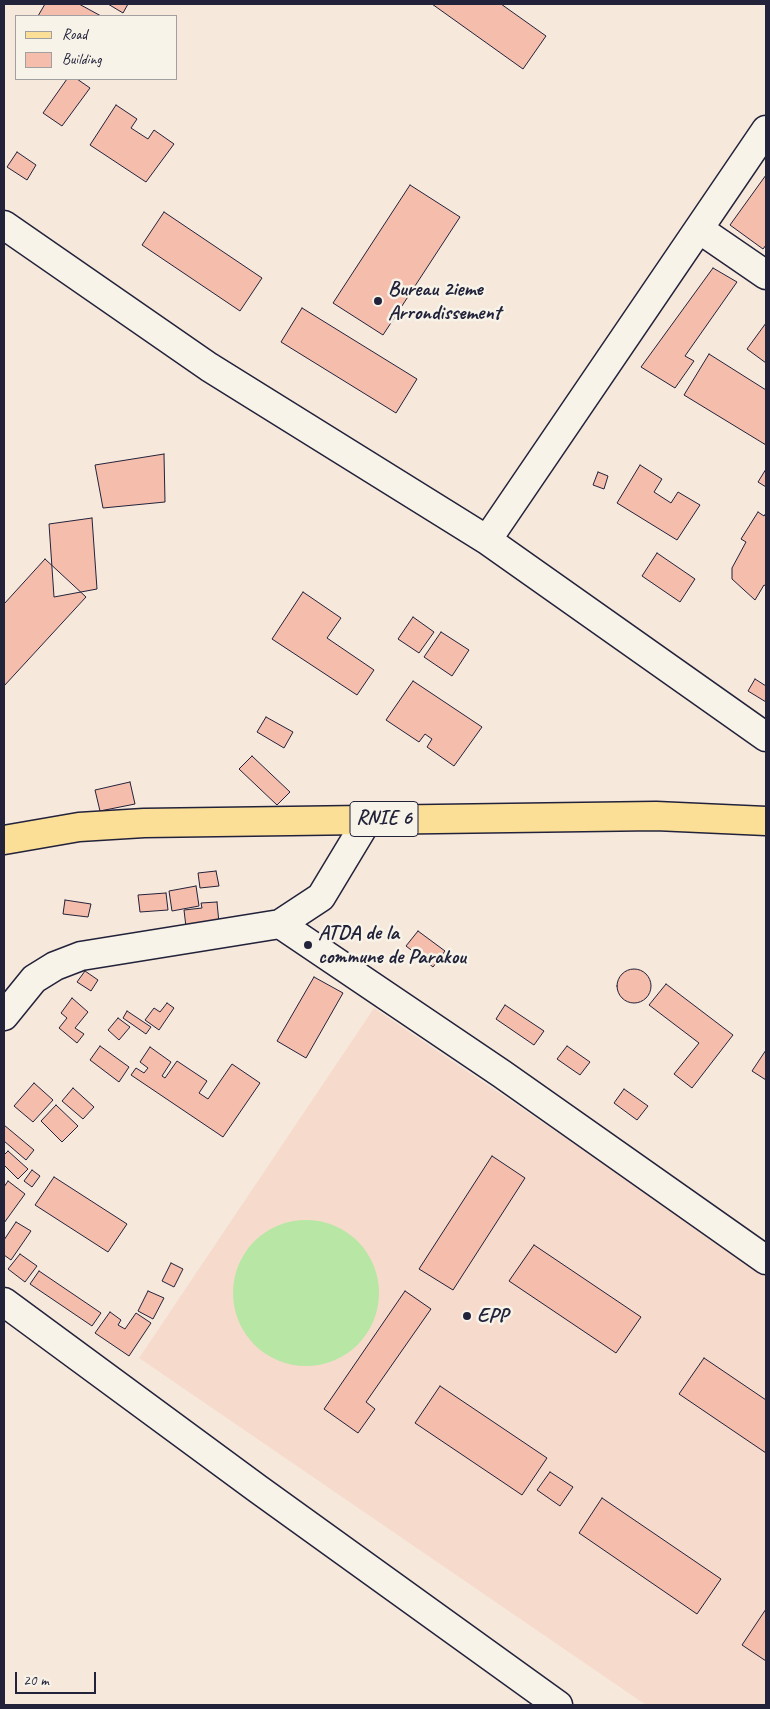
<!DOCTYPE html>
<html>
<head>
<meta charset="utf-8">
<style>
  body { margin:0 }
  #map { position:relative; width:770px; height:1709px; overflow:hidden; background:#f7e8dc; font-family:Caveat,sans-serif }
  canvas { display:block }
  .frame { position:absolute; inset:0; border:5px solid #22223b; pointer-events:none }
  .legend { position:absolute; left:15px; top:15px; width:162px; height:65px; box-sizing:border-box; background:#f7f3e8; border:1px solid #a29fa3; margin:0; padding:6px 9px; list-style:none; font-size:15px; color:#22223b }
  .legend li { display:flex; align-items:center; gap:10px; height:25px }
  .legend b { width:25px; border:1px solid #a29fa3 }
  .scale { position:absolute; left:15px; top:1672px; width:81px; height:22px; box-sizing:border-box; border:2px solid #22223b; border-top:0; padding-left:6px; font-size:15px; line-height:18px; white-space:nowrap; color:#22223b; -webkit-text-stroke:4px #f7f3e8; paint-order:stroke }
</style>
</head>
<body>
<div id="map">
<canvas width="770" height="1709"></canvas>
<div class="frame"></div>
<ul class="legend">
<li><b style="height:6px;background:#fbdf96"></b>Road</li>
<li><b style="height:14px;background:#f5bdab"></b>Building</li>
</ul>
<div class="scale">20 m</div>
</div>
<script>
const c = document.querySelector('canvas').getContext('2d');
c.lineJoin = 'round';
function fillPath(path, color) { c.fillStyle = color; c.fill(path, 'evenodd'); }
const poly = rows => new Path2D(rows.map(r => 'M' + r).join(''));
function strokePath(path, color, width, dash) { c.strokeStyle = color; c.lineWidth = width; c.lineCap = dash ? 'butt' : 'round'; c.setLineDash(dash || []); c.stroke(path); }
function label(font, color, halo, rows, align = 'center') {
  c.font = font + ' Caveat,sans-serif'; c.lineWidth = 5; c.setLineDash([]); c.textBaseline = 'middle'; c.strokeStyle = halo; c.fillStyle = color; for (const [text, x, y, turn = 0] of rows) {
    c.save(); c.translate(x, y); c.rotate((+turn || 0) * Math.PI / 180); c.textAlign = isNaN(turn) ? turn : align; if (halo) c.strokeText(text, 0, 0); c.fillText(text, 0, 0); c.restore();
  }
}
fillPath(poly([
  [374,1008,766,1274,766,1705,646,1705,139,1358]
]), '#f6dbcd');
fillPath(poly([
  '233 1293a73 73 0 1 1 146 0a73 73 0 1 1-146 0Z'
]), '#b8e6a4');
const building = poly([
  [45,4,79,4,101,16,38,16,45,4],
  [108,4,128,4,123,13,108,4],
  [432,4,501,4,546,36,523,69,432,4],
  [67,79,77,79,90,88,62,126,43,113,67,79],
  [116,105,137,119,131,128,148,139,154,130,174,144,146,182,90,145,116,105],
  [17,152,36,165,27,180,7,167,17,152],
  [766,175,766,245,763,249,730,225,766,175],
  [410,185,460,217,383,335,333,303,410,185],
  [164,212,262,278,240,311,142,245,164,212],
  [713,268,737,282,685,356,694,361,675,388,641,367,713,268],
  [302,308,417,379,396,413,281,342,302,308],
  [766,323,766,363,747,349,766,323],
  [709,354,766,390,766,445,684,395,709,354],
  [164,454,165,502,103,508,95,465,164,454],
  [640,465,662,479,654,492,671,503,678,492,700,505,677,540,617,503,640,465],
  [766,469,766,487,758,482,766,469],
  [598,472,608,476,604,489,593,485,598,472],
  [758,512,764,516,766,513,766,586,764,585,755,600,732,579,732,568,746,542,741,539,758,512],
  [92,518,97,589,54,597,49,524,92,518],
  [657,553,695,579,680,602,642,576,657,553],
  [45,559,86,597,4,686,4,604,45,559],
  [303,592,341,618,327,638,374,670,357,695,272,639,303,592],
  [413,617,434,632,419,653,398,639,413,617],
  [441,632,469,650,452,676,424,657,441,632],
  [755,679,766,686,766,702,748,691,755,679],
  [413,681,482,727,454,766,427,747,432,739,425,734,419,742,386,720,413,681],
  [266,717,293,732,284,748,257,732,266,717],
  [252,756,290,792,277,805,239,769,252,756],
  [130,782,135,804,100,811,95,790,130,782],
  [216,871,219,886,200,888,198,873,216,871],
  [196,886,199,906,172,911,169,891,196,886],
  [166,893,168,910,140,912,138,895,166,893],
  [65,900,91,904,88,917,63,914,65,900],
  [217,902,219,923,186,927,184,910,202,908,201,903,217,902],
  [418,931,445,951,433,967,406,946,418,931],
  '617 986a17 17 0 1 1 34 0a17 17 0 1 1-34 0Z',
  [85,971,98,980,91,991,77,982,85,971],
  [314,977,343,993,306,1058,277,1041,314,977],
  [666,984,733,1035,692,1088,674,1074,699,1043,649,1005,666,984],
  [72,998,88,1012,75,1028,84,1034,77,1043,59,1028,67,1018,61,1013,72,998],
  [167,1003,174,1008,159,1030,145,1020,154,1008,160,1012,167,1003],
  [505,1005,544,1031,534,1045,496,1019,505,1005],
  [127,1011,151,1027,146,1034,123,1018,127,1011],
  [118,1018,130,1027,119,1040,108,1030,118,1018],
  [100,1046,129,1067,119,1082,90,1060,100,1046],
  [567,1046,590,1062,580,1075,557,1059,567,1046],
  [150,1047,171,1062,162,1076,165,1078,177,1061,207,1081,199,1093,208,1099,232,1064,260,1083,223,1137,131,1075,136,1068,144,1073,148,1068,140,1062,150,1047],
  [766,1050,766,1080,752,1071,766,1050],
  [34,1083,53,1100,33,1122,14,1106,34,1083],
  [73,1088,94,1107,83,1119,62,1101,73,1088],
  [624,1089,648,1106,637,1120,614,1103,624,1089],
  [56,1105,78,1126,62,1142,41,1121,56,1105],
  [4,1125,34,1150,26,1160,4,1141,4,1125],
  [8,1151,28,1169,18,1179,4,1165,4,1155,8,1151],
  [492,1156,525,1178,453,1290,419,1269,492,1156],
  [32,1170,40,1176,32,1187,24,1181,32,1170],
  [54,1177,127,1224,108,1252,35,1205,54,1177],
  [8,1181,25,1194,4,1223,4,1187,8,1181],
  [16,1222,31,1231,11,1260,4,1255,4,1240,16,1222],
  [534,1245,641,1317,616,1353,509,1281,534,1245],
  [20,1254,37,1266,25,1282,8,1269,20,1254],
  [171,1263,183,1269,174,1287,162,1281,171,1263],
  [39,1271,101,1313,92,1326,30,1284,39,1271],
  [148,1291,164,1298,153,1319,138,1311,148,1291],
  [405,1291,431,1309,366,1402,375,1409,358,1433,324,1409,405,1291],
  [110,1312,121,1320,118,1325,125,1329,136,1313,151,1323,129,1356,95,1333,110,1312],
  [704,1358,766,1400,766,1453,679,1394,704,1358],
  [440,1386,547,1458,522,1495,415,1423,440,1386],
  [550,1472,573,1487,560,1506,537,1490,550,1472],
  [602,1498,721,1579,697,1614,579,1533,602,1498],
  [766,1609,766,1661,742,1645,766,1609]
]);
fillPath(building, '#f5bdab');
strokePath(building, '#22223b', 1);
const minor = poly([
  [4,225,209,367,487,540,766,737],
  [699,229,766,275],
  [487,540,766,130],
  [280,924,502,1074,766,1260],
  [4,1016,34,979,55,966,81,956,280,924,321,897,368,819],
  [4,1302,258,1489,558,1705]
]);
const major = poly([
  [4,840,79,827,144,823,656,816,766,821]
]);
strokePath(minor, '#22223b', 31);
strokePath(major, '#22223b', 31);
strokePath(minor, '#f7f3e8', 28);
strokePath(major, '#fbdf96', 28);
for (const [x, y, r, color] of [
  [378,301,5,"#22223b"],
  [308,945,5,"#22223b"],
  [467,1316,5,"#22223b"]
]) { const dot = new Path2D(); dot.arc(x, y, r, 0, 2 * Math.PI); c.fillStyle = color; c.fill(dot); strokePath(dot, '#f7f3e8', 2); }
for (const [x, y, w] of [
  [384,819,68]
]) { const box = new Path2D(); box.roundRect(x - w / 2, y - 17.5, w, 35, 4); c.fillStyle = '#f7f3e8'; c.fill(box); strokePath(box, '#22223b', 1); }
label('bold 20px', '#22223b', null, [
  ["RNIE 6",384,819]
]);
label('bold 21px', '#22223b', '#f7f3e8', [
  ["Bureau 2ieme",388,289],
  ["Arrondissement",388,313],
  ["ATDA de la",318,933],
  ["commune de Parakou",318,957],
  ["EPP",477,1316]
], 'left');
</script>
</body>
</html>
